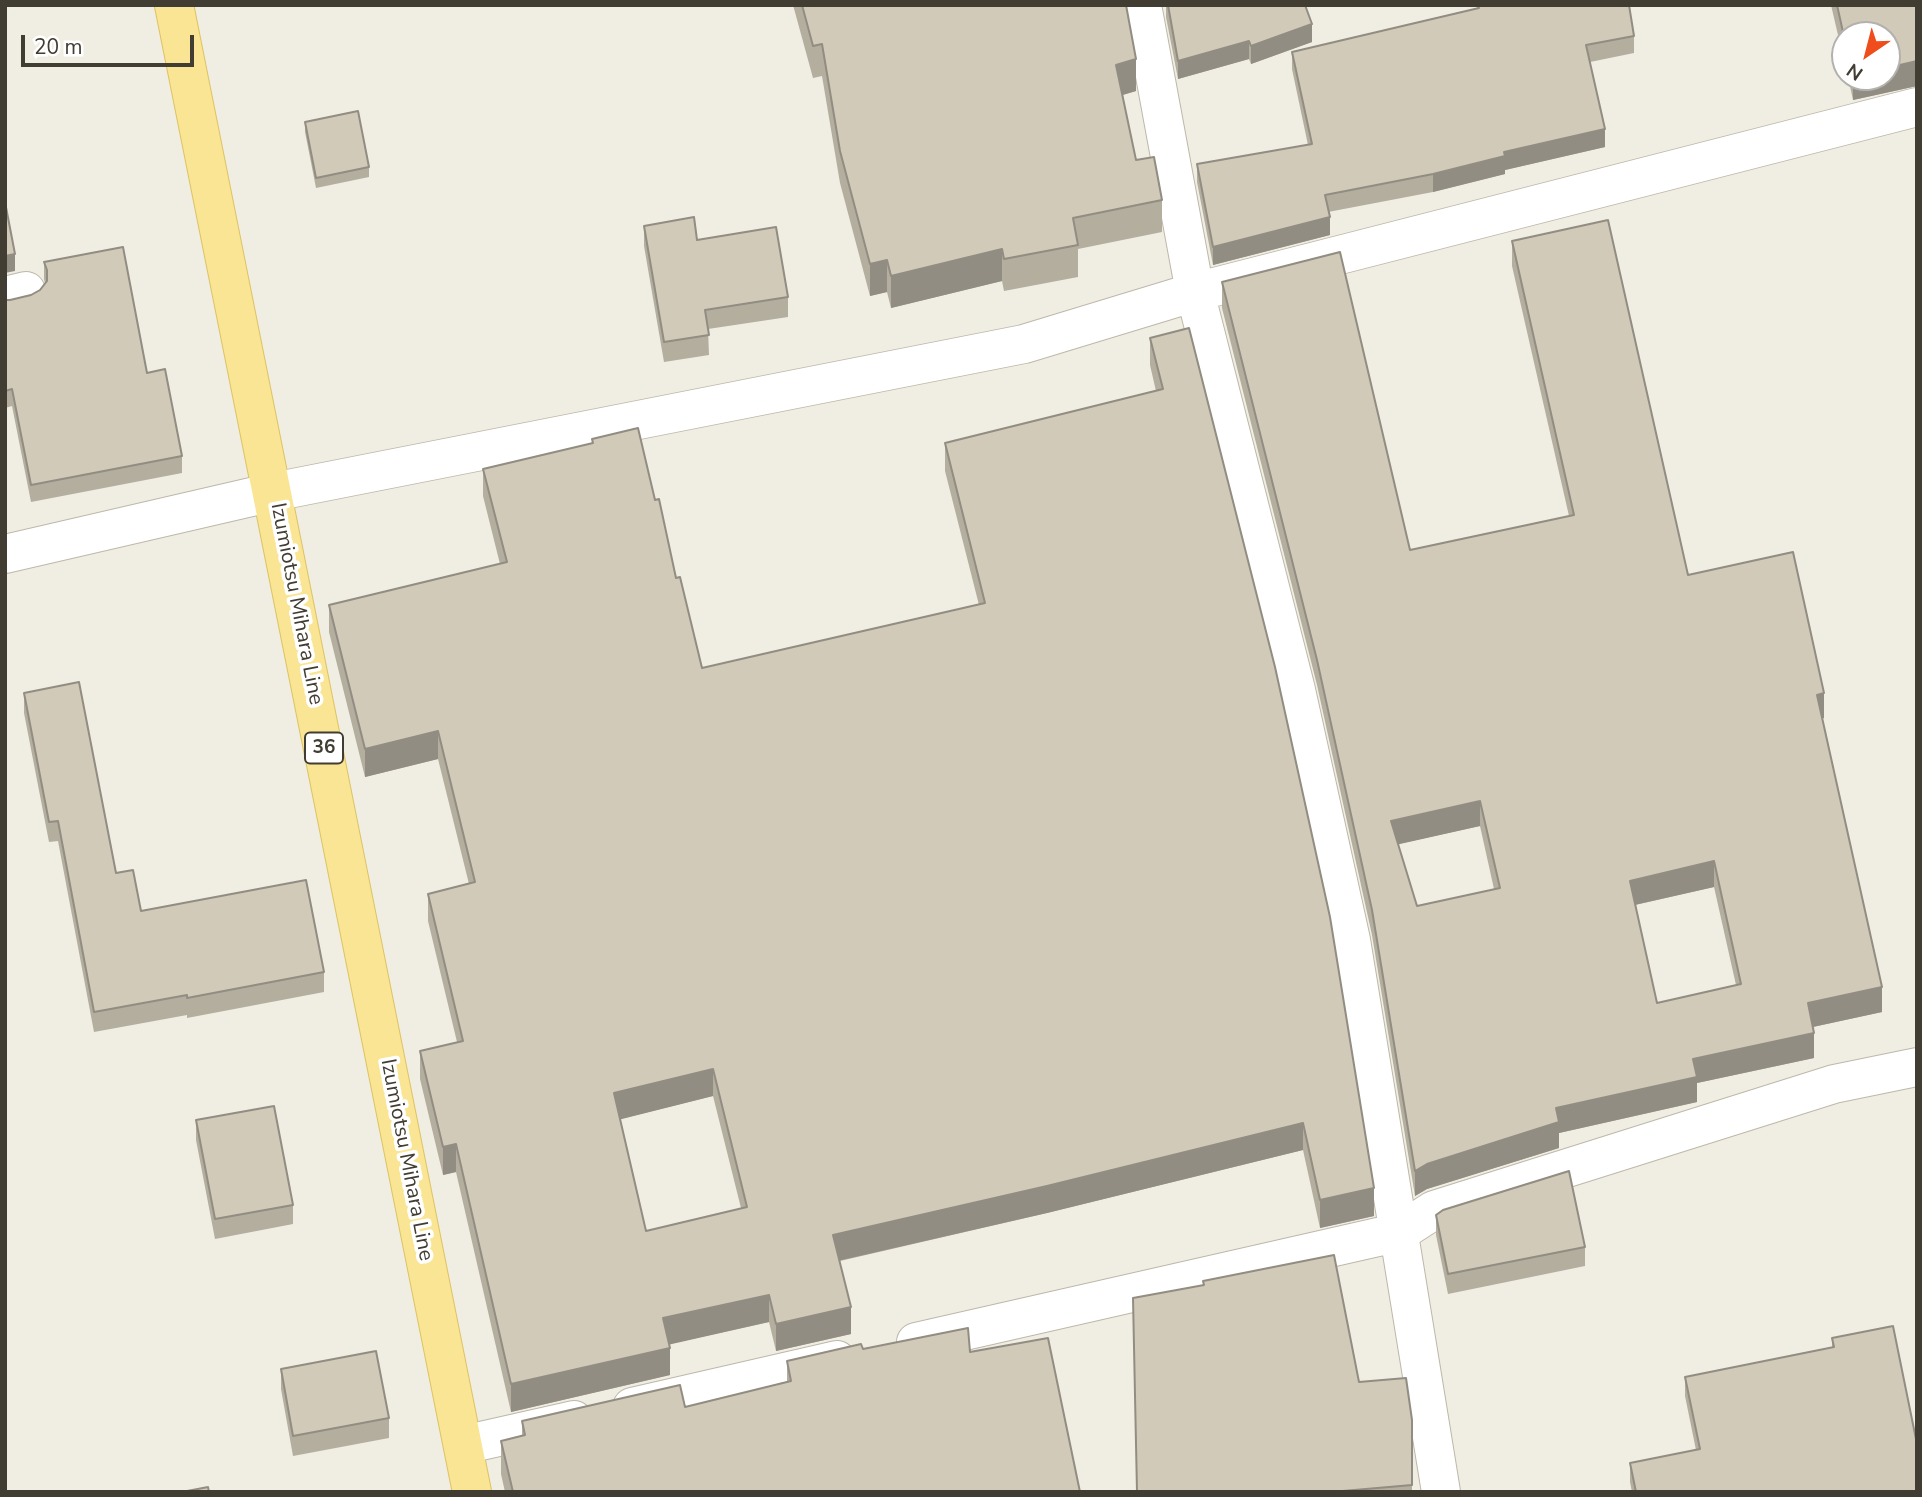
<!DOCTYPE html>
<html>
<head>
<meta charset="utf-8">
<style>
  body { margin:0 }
  #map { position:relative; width:1922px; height:1497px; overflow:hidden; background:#f0ede3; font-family:"Nunito Sans",sans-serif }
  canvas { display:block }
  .frame { position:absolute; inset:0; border:7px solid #423d33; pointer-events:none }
  .north { position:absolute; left:1831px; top:21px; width:70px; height:70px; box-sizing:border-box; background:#fff; border:2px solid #b3b1ad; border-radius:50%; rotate:215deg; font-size:19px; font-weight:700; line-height:28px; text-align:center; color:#423d33 }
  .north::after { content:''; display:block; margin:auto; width:24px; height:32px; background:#ef4d1b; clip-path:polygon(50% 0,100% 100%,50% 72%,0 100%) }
  .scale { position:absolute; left:21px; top:35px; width:173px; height:32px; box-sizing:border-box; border:4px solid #423d33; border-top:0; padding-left:9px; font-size:21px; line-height:24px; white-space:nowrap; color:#423d33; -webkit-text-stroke:5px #fff; paint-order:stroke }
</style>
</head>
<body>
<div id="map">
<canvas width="1922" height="1497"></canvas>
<div class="frame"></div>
<div class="north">N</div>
<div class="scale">20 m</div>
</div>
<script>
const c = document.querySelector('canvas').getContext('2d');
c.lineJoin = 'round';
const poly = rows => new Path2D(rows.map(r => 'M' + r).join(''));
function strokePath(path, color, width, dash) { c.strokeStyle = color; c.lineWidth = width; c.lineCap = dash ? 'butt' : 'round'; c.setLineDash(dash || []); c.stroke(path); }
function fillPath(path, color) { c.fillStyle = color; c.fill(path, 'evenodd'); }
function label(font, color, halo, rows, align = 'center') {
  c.font = font + ' "Nunito Sans",sans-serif'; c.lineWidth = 7; c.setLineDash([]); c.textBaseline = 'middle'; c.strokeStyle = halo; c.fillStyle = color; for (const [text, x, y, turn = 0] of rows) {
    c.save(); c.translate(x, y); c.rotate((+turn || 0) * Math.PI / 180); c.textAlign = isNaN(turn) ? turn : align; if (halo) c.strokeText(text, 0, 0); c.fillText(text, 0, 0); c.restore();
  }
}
const street = poly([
  [1142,5,1195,292,1296,690,1351,940,1441,1492],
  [5,296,26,291],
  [5,554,273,492,1024,344,1195,292,1917,107],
  [916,1342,1400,1232,1434,1210,1834,1084,1917,1067],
  [632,1407,837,1360],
  [463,1445,574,1420]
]);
const primary = poly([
  [174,5,472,1492]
]);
strokePath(street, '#beb8a9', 40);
strokePath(primary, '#ddc364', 40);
strokePath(street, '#fff', 38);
strokePath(primary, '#f9e593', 38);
fillPath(poly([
  [793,5,1126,5,1136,91,1122,95,1136,160,1162,200,1162,232,1078,249,1078,277,1004,291,1002,281,891,308,887,292,870,296,840,183,822,76,813,78],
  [1166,5,1305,5,1312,42,1251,64,1249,59,1178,79,1166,17],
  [1477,5,1629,5,1634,36,1634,53,1590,62,1605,147,1505,170,1505,174,1433,192,1328,212,1330,235,1213,265,1197,182,1197,164,1308,145,1292,69,1292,52,1477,8],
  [1831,5,1917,5,1917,86,1853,100,1848,77,1887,77,1887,35,1845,35,1845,65],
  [305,122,369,167,369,177,316,188,305,132],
  [644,226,697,240,788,297,788,317,708,329,709,355,664,362,644,246],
  [1512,241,1688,575,1824,718,1822,719,1882,1012,1813,1027,1814,1058,1697,1083,1697,1102,1559,1133,1559,1148,1427,1189,1415,1196,1372,935,1317,685,1222,308,1222,282,1410,550,1569,516,1512,266],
  [1480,826,1494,889,1417,906,1398,844],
  [1714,887,1736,985,1657,1003,1635,905],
  [44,262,147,373,182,456,182,473,31,502,12,406,5,408,5,300,10,300,31,295,40,290,45,283,44,279],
  [1150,338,1374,1216,1320,1228,1303,1150,1047,1213,840,1261,851,1334,776,1351,769,1322,669,1344,670,1375,511,1412,456,1172,443,1175,420,1079,420,1051,457,1042,428,921,428,894,469,884,438,759,365,777,329,632,329,605,500,564,483,496,483,469,592,443,592,439,655,500,702,668,979,605,945,471,945,443,1156,391,1150,365],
  [713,1096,741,1208,646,1231,620,1119],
  [24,693,116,873,141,911,324,972,324,992,187,1018,187,1015,94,1032,58,841,49,842,24,713],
  [196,1120,293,1205,293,1224,215,1239,196,1140],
  [1436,1215,1585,1247,1585,1266,1448,1294,1436,1235],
  [1203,1281,1359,1382,1412,1420,1412,1492,1137,1492,1133,1298,1203,1285],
  [1832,1338,1917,1492,1632,1492,1630,1482,1630,1463,1696,1450,1685,1396,1685,1377,1832,1347],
  [863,1349,970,1352,1080,1492,505,1492,501,1474,501,1441,522,1436,522,1421,685,1407,787,1382,787,1361],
  [281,1369,389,1418,389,1438,293,1456,281,1389]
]), '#b4ae9f');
fillPath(poly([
  [1312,24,1312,42,1251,64,1251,46],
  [1249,41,1249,59,1178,79,1178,61],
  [1136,59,1136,91,1116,97,1116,65],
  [1917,61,1917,86,1853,100,1853,77,1887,77,1887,68],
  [1605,129,1605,147,1505,170,1505,174,1433,192,1433,174,1504,152],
  [1330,217,1330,235,1213,265,1213,247],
  [1002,249,1002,281,891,308,891,276],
  [15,254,15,271,5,273,5,256],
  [887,260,887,292,870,296,870,264],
  [1824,693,1824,718,1817,720,1817,695],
  [438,731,438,759,365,777,365,749],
  [1480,801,1480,826,1391,846,1391,821],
  [1714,861,1714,887,1630,906,1630,881],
  [1882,987,1882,1012,1808,1028,1808,1003],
  [1814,1033,1814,1058,1697,1083,1697,1102,1559,1133,1559,1148,1427,1189,1415,1196,1415,1171,1427,1164,1556,1108,1693,1059],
  [713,1069,713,1096,614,1121,614,1093],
  [1303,1123,1303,1150,1047,1213,833,1262,833,1235],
  [456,1144,456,1172,443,1175,443,1147],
  [1374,1188,1374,1216,1320,1228,1320,1200],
  [769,1295,769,1322,663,1346,663,1318],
  [851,1307,851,1334,776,1351,776,1324],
  [670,1348,670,1375,511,1412,511,1384]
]), '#928d82');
const building = poly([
  [802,5,1126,5,1136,59,1116,65,1136,160,1154,157,1162,200,1073,218,1078,245,1004,259,1002,249,891,276,887,260,870,264,840,151,822,44,813,46,802,5],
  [1168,5,1305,5,1312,24,1251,46,1249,41,1178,61,1168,5],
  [1478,5,1629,5,1634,36,1586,45,1605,129,1504,152,1505,156,1433,174,1325,195,1330,217,1213,247,1197,164,1312,144,1292,52,1479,8,1478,5],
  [1837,5,1917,5,1917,61,1887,68,1887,35,1845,35,1845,41,1837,5],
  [358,111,369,167,316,178,305,122,358,111],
  [5,202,15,254,5,256,5,202],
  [694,217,697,240,776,227,788,297,705,310,709,335,664,342,644,226,694,217],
  [1608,220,1688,575,1793,552,1824,693,1817,695,1882,987,1808,1003,1814,1033,1693,1059,1697,1077,1556,1108,1559,1122,1427,1164,1415,1171,1372,910,1317,660,1222,282,1340,252,1410,550,1574,515,1512,241,1608,220],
  [1480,801,1500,888,1417,906,1391,821,1480,801],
  [1714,861,1741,984,1657,1003,1630,881,1714,861],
  [123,247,147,373,165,369,182,456,31,485,12,389,5,391,5,300,10,300,31,295,40,290,47,281,47,270,44,262,123,247],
  [1189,328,1275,667,1330,917,1374,1188,1320,1200,1303,1123,1047,1186,833,1235,851,1307,776,1324,769,1295,663,1318,670,1348,511,1384,456,1144,443,1147,420,1051,463,1041,428,894,475,882,438,731,365,749,329,605,507,562,483,469,593,443,592,439,638,428,655,500,659,499,676,578,680,577,702,668,985,603,945,443,1163,389,1150,338,1189,328],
  [713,1069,747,1207,646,1231,614,1093,713,1069],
  [79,682,116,873,133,870,141,911,306,880,324,972,187,998,187,995,94,1012,58,821,49,822,24,693,79,682],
  [274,1106,293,1205,215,1219,196,1120,274,1106],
  [1569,1171,1585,1247,1448,1274,1436,1215,1443,1210,1569,1171],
  [1334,1255,1359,1382,1406,1378,1412,1420,1412,1485,1331,1492,1137,1492,1133,1298,1204,1285,1203,1281,1334,1255],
  [1893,1326,1917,1444,1917,1492,1636,1492,1630,1463,1700,1449,1685,1377,1834,1347,1832,1338,1893,1326],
  [968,1328,970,1352,1048,1338,1080,1492,513,1492,501,1441,525,1435,522,1421,680,1385,685,1407,791,1381,787,1361,861,1344,863,1349,968,1328],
  [376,1351,389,1418,293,1436,281,1369,376,1351],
  [208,1487,209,1492,182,1492,208,1487]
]);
fillPath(building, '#d1cab9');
strokePath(building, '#928d82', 2);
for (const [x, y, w] of [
  [324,748,38]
]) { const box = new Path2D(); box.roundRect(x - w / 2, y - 15.5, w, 31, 5); c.fillStyle = '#fff'; c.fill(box); strokePath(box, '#423d33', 2); }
label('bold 19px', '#423d33', null, [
  ["36",324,748]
]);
label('21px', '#423d33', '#fff', [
  ["Izumiotsu Mihara Line",296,604,79],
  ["Izumiotsu Mihara Line",406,1160,79]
]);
</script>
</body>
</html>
